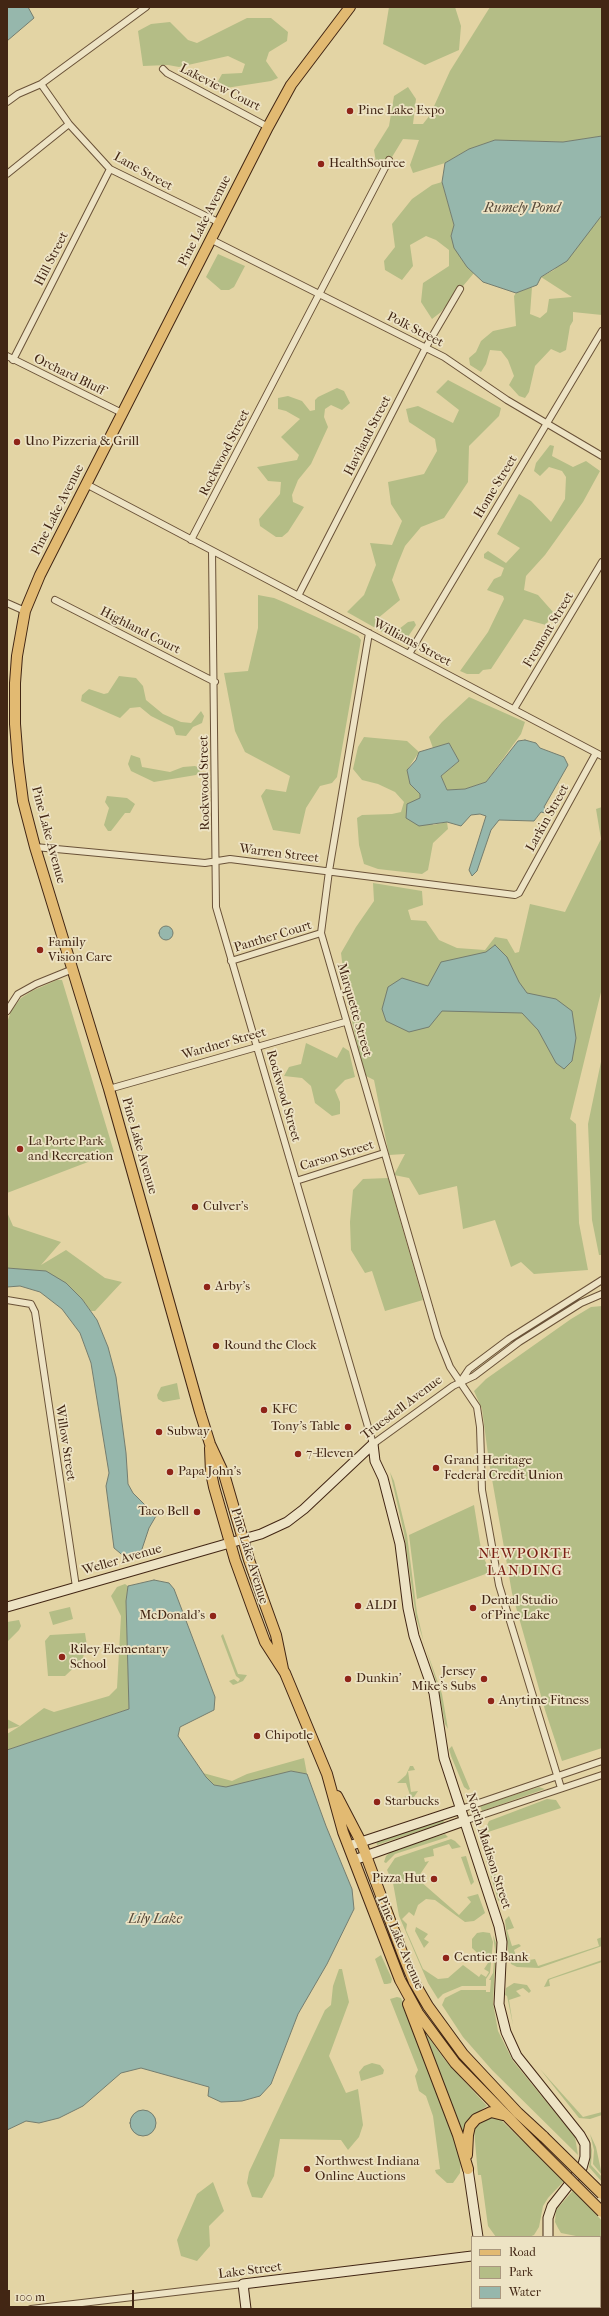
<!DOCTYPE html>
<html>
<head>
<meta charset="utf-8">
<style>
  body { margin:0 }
  #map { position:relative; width:609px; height:2316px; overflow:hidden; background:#e3d4a4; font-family:"IM FELL French Canon",serif }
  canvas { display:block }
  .frame { position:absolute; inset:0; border:8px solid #422614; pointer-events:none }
  .legend { position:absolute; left:471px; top:2236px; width:130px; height:72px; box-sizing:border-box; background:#ede3c4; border:1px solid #a9977e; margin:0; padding:5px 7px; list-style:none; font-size:12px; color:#422614 }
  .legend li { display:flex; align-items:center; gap:8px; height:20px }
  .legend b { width:20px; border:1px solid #a9977e }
  .scale { position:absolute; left:8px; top:2290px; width:126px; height:18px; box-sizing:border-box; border:2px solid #422614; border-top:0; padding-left:5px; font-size:12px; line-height:14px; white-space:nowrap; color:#422614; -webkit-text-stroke:3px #ede3c4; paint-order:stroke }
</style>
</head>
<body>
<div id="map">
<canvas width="609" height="2316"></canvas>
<div class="frame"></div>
<ul class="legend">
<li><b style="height:5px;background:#e2ba72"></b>Road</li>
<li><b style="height:11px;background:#b4bd86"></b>Park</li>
<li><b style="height:11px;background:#96b7ac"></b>Water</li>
</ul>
<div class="scale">100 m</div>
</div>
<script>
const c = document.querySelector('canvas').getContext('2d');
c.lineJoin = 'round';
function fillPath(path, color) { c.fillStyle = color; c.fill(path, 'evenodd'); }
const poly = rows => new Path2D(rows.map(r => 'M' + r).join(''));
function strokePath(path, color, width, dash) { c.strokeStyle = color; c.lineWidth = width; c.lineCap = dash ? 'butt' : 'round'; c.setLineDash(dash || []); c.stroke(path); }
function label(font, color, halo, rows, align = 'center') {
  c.font = font + ' "IM FELL French Canon",serif'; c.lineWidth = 3.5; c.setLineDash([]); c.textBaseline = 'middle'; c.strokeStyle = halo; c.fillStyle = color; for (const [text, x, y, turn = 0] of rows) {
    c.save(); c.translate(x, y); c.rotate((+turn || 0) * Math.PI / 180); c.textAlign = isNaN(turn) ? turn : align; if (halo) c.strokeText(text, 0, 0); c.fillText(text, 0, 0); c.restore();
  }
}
fillPath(poly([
  [389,7,455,7,461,26,459,50,425,65,383,44],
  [490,7,602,7,602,136,563,142,495,140,469,149,445,163,413,173,410,165,419,140,403,139,392,157,376,162,374,150,389,126,394,96,408,87,416,99,413,124,423,124,430,115,450,71],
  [247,18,271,18,288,32,287,41,269,52,266,61,278,78,271,81,226,88,217,83,222,74,242,73,245,64,228,56,179,67,168,65,143,66,138,31,151,24,170,22,188,40,197,43],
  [442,182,454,225,451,236,467,267,474,273,441,312,432,319,421,302,423,283,449,266,449,250,436,240,426,236,410,245,413,266,402,280,385,270,384,261,395,247,392,224,412,199,432,185],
  [602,215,602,315,573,312,573,321,570,326,566,350,560,353,551,349,535,366,529,392,525,398,519,396,509,385,514,376,508,360,501,351,490,350,486,364,481,372,470,365,469,358,476,352,481,341,493,331,516,326,514,296,516,293,532,287,530,314,540,318,547,312,549,299,572,297,541,277,554,270],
  [218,254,245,266,234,287,229,290,221,290,206,277],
  [448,380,501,408,499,416,469,446,468,482,444,518,421,527,405,546,398,563,392,580,400,600,377,619,390,630,399,629,408,622,414,621,416,625,405,641,386,634,347,612,364,595,376,565,370,543,392,545,402,521,391,504,388,482,424,474,437,451,435,439,409,422,406,409,418,406,453,423,459,410,436,392],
  [337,388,344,391,350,403,342,410,331,405,325,409,324,417,328,427,311,464,298,480,292,495,293,502,304,507,288,532,282,537,276,537,260,526,259,519,280,494,281,482,268,481,257,467,297,460,299,455,281,437,300,419,286,411,278,409,278,398,288,396,302,401,310,411,315,410,315,400,318,397],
  [550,445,554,446,552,456,573,467,586,461,600,471,583,502,545,555,526,576,524,590,538,595,553,612,546,625,524,619,491,669,483,670,479,674,467,674,460,671,488,632,504,599,503,596,487,590,494,579,501,576,504,568,484,558,484,554,488,551,506,563,520,548,497,534,519,494,531,501,551,522,565,499,566,477,562,471,549,467,540,476,534,471,536,463],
  [258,595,274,598,286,603,358,636,361,640,337,777,332,783,320,786,306,808,300,834,273,830,261,796,266,789,286,792,290,776,245,752,235,731,224,673,248,671,258,628],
  [119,676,136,678,143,686,146,700,163,714,181,722,191,723,201,711,204,716,202,723,193,727,186,736,176,735,173,727,151,716,140,707,130,708,120,718,81,701,82,695,89,689,104,694,108,693],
  [469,697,525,722,521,734,486,782,465,789,447,790,441,776,459,761,449,743,433,748,429,737,442,722],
  [364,737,407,741,419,752,407,770,410,784,420,794,420,798,433,825,447,822,448,829,433,843,428,870,422,874,378,869,364,864,359,845,357,818,362,815,392,814,401,812,404,802,395,792,378,784,362,780,353,769,358,747],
  [131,755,140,758,142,767,170,772,183,767,195,766,202,769,196,775,154,782,131,771,128,764],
  [107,796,127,798,135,804,130,813,125,813,111,831,108,831,104,825,109,808,105,802],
  [602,807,602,988,570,1119,576,1124,579,1223,588,1270,534,1274,521,1262,511,1267,495,1220,463,1229,457,1186,419,1195,409,1178,394,1175,405,1154,389,1155,374,1080,364,1075,346,994,341,953,356,927,374,901,373,883,422,891,423,905,408,910,411,920,426,921,439,940,457,948,485,950,495,937,507,939,515,953,519,952,530,904,565,912,601,839,596,809],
  [57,980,62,980,114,1152,7,1193,7,1023,11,1011,21,998,32,991],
  [306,1043,337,1058,343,1047,349,1051,355,1077,345,1080,335,1090,340,1102,340,1114,332,1116,315,1103,311,1086,302,1078,284,1076,289,1067,301,1064],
  [602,1057,602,1255,599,1255,592,1220,588,1124],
  [388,1178,423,1300,385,1311,372,1271,365,1273,351,1250,350,1222,353,1190,363,1179],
  [7,1212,13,1226,61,1242,41,1265,66,1250,105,1278,122,1282,95,1311,91,1311,82,1299,46,1272,7,1268],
  [602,1306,602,1748,562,1761,545,1710,512,1593,489,1462,482,1409,474,1391,486,1379,571,1319,591,1307],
  [177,1383,180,1399,163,1402,158,1399,157,1395,161,1387],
  [390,1472,394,1481,407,1535,417,1613,424,1643,442,1694,448,1729,445,1724,438,1687,416,1617,404,1533],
  [474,1505,482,1555,491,1572,417,1599,409,1535],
  [125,1584,128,1586,126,1601,129,1709,7,1750,7,1734,20,1726,7,1729,7,1719,20,1726,44,1708,54,1712,109,1696,117,1688,121,1616,111,1596,117,1587],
  [70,1607,73,1619,53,1625,49,1612],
  [19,1620,21,1626,19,1630,7,1642,7,1622],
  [85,1633,87,1646,82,1660,65,1676,48,1676,45,1641,50,1635],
  [223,1634,238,1674,247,1675,243,1681,236,1684,233,1685,229,1681,234,1679,238,1682,240,1679,236,1676,221,1636],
  [452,1746,470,1789,468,1790,464,1787,451,1756,449,1749],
  [304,1758,307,1774,291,1771,226,1788,214,1785,203,1773,232,1781,247,1774],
  [410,1766,413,1766,415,1770,408,1771,411,1792,418,1791,414,1797,406,1799,404,1797,410,1795,406,1783,397,1783,406,1775],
  [539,1787,545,1789,482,1811,480,1806],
  [547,1799,556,1800,561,1808,482,1834,506,1905,503,1906,498,1900,479,1836,480,1831,485,1830,489,1821],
  [443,1819,444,1823,377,1845,376,1841],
  [445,1834,448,1837,395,1854,386,1863,384,1862,386,1856,393,1850],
  [451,1839,455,1841,461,1847,452,1849,449,1844,433,1849,434,1856,424,1858,425,1862,429,1861,419,1876,420,1881,459,1915,471,1902,467,1897,478,1894,485,1913,474,1921,465,1922,435,1900,426,1899,418,1905,414,1916,409,1912,402,1919,407,1924,406,1930,423,1969,438,1979,448,1978,463,1965,479,1977,481,1974,486,1977,489,1972,484,1969,488,1963,472,1948,472,1939,477,1933,483,1932,490,1933,493,1942,490,1973,486,1979,486,1986,462,1986,443,1994,438,1999,428,1983,399,1916,393,1883,387,1870,395,1858],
  [466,1856,474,1882,471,1885,461,1857],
  [509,1916,514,1928,507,1930,512,1946,519,1944,521,1946,514,1950,518,1962,535,1959,538,1966,599,1946,597,1939,602,1937,602,1946,539,1968,517,1967,511,1964,509,1958,505,1920],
  [416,1927,428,1934,424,1939,429,1942,424,1948,415,1931],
  [493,1935,496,1943,493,2003,498,2031,513,2061,575,2137,578,2155,492,2070,463,2037,442,2005,445,1998,461,1990,486,1990,486,1992,490,1992,491,1980,489,1980,493,1973,495,1950],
  [381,1955,392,1979,391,1983,387,1984,384,1984,375,1959],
  [602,1960,602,1962,551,1979,549,1980,550,1986,544,1987,548,1979],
  [339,1969,342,1969,349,2002,329,2056,346,2093,358,2089,363,2125,359,2137,348,2150,341,2140,280,2139,274,2176,262,2198,252,2197,247,2183,249,2172,325,2010,331,2005,333,1986],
  [514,1983,527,1985,531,1991,529,1993,523,1988,516,1991,521,1996,509,2000,513,2025,507,1996,505,1995,506,1988],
  [397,1997,401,1998,404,2005,461,2159,460,2173,453,2183,447,2183,436,2173,435,2170,440,2169,433,2116,426,2096,419,2091,415,2076,418,2070,390,1999],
  [421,2027,445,2060,487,2106,473,2115,468,2121,464,2138],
  [372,2063,380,2065,384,2070,383,2074,361,2081,359,2072,364,2066],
  [540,2069,583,2117,602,2112,602,2115,590,2119,579,2118],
  [490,2117,501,2120,564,2181,548,2198,543,2206,539,2227,534,2235,529,2237,496,2237,488,2226,481,2175,478,2175,474,2130,479,2121],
  [590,2134,596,2147,602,2175,593,2164,594,2150],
  [588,2135,592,2150,591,2165,602,2177,602,2182,589,2167,591,2150],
  [213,2182,224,2211,209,2226,210,2246,197,2261,181,2256,177,2240,197,2194],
  [576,2187,577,2193,602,2221,602,2248,600,2248,600,2237,581,2237,561,2233,558,2228,555,2222,556,2210]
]), '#b4bd86');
const water = poly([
  [7,7,28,7,34,18,7,41,7,7],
  [602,136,602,215,567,261,541,277,537,285,516,293,483,282,467,267,454,248,451,236,454,225,442,182,445,163,469,149,495,140,563,142,602,136],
  [525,740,536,743,540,748,564,757,568,765,544,807,546,810,545,813,541,812,534,821,499,820,491,830,477,871,472,876,469,870,486,816,480,814,471,815,461,826,447,822,419,826,406,818,407,804,420,798,420,794,410,784,407,770,416,760,419,752,449,743,459,761,441,776,447,790,465,789,486,782,518,741,525,740],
  '159 933a7 7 0 1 1 14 0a7 7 0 1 1-14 0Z',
  [495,945,507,957,519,982,527,993,556,999,572,1011,576,1038,572,1061,564,1069,556,1063,538,1030,522,1013,442,1011,429,1027,409,1032,386,1021,382,1009,388,987,402,978,428,986,441,962,486,952,495,945],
  [7,1268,46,1271,66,1283,82,1299,97,1320,108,1347,116,1377,126,1453,128,1484,133,1493,156,1516,149,1528,140,1555,131,1559,126,1558,114,1548,106,1486,109,1473,91,1363,80,1333,62,1309,40,1292,20,1286,7,1287,7,1268],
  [154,1580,169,1583,174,1589,215,1697,214,1710,180,1727,178,1736,206,1777,214,1785,226,1787,291,1771,307,1774,326,1826,352,1889,354,1909,327,1964,298,2014,271,2084,260,2096,242,2101,221,2102,208,2096,209,2087,141,2068,121,2073,83,2106,59,2118,39,2123,26,2121,7,2130,7,1750,129,1709,126,1601,128,1586,154,1580],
  '130 2123a13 13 0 1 1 26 0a13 13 0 1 1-26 0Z'
]);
fillPath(water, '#96b7ac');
strokePath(water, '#747d6f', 1);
const street = poly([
  [163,69,167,73,268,127],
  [41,84,69,124,110,169,218,222],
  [7,102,18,94,41,84,146,7],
  [7,174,69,124],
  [210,239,444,357,507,400,602,456],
  [7,356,122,413],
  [13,360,110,169],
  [86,484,602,756],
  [191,540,389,160],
  [212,551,216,907,373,1444,453,1386,474,1376,519,1342,581,1303,602,1294],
  [298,596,426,347,460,289],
  [55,600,215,682],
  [7,603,25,611],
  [369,633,329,871,321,933,438,1337,450,1367,477,1407,480,1427,482,1490,499,1585,561,1788],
  [409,654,602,331],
  [514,709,602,562],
  [35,847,205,863,230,859,515,895,519,893,596,753],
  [231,961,321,933],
  [7,1011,18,994,36,984,73,969],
  [109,1089,345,1022],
  [296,1181,384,1153],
  [7,1300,31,1304,35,1312,76,1587],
  [461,1381,469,1369,509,1339,602,1280],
  [461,1809,602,1761],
  [464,1821,602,1775],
  [31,2309,243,2284]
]);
const secondary = poly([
  [373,1444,375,1461,383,1478,400,1544,408,1608,414,1636,434,1693,444,1758,499,1926,502,1942,499,2004,506,2032,517,2056,580,2135,585,2144,585,2157,582,2168,552,2206,548,2218,548,2237],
  [7,1607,261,1534,287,1522,304,1509,373,1444],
  [349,1846,461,1809],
  [354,1860,464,1821],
  [468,2169,478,2237],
  [600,2269,602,2273],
  [246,2309,243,2284,472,2256]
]);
const primary = poly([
  [210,1448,211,1473,214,1487,235,1560,253,1610,265,1642,285,1673,327,1774,343,1832,400,1980,418,2013,455,2063,536,2146],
  [283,1669,276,1635,249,1560,224,1474,210,1444,200,1412,109,1089,35,847,23,801,18,762,15,724,15,683,17,656,25,611,40,575,268,127,291,85,350,7],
  [337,1796,361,1842,403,1955,414,1982,428,2006,463,2054,518,2113,544,2137],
  [408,2004,458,2135,468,2169],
  [467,2155,468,2135,470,2126,476,2119,491,2112,503,2115]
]);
strokePath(street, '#6a5238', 8);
strokePath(secondary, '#422614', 11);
strokePath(primary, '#422614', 12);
strokePath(street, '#ede3c4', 6);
strokePath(secondary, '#ede3c4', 9);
strokePath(primary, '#e2ba72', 10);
const primaryBridge = poly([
  [544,2137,602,2194],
  [536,2146,602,2212]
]);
strokePath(primaryBridge, '#422614', 12, []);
strokePath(primaryBridge, '#e2ba72', 10);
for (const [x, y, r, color] of [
  [350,111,4,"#8f2418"],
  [321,164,4,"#8f2418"],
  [17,442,4,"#8f2418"],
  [40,950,4,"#8f2418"],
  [20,1149,4,"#8f2418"],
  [195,1207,4,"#8f2418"],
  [207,1287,4,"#8f2418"],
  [216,1346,4,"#8f2418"],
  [264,1410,4,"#8f2418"],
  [348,1427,4,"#8f2418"],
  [159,1432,4,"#8f2418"],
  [298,1454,4,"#8f2418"],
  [436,1468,4,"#8f2418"],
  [170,1472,4,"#8f2418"],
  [197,1512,4,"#8f2418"],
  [358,1606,4,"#8f2418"],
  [473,1608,4,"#8f2418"],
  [213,1616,4,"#8f2418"],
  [62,1657,4,"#8f2418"],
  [348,1679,4,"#8f2418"],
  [484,1679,4,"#8f2418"],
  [491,1701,4,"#8f2418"],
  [257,1736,4,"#8f2418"],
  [377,1802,4,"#8f2418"],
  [434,1879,4,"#8f2418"],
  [446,1958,4,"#8f2418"],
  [307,2169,4,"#8f2418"]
]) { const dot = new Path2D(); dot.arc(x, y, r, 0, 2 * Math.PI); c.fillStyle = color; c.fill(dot); strokePath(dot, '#ede3c4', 1.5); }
label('13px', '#422614', '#ede3c4', [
  ["Lakeview Court",220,88,27],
  ["Lane Street",143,172,29],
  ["Pine Lake Avenue",205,221,-63],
  ["Hill Street",52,259,-63],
  ["Polk Street",415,330,27],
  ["Orchard Bluff",69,375,26],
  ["Haviland Street",368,436,-63],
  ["Rockwood Street",225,453,-63],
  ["Home Street",496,487,-59],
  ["Pine Lake Avenue",58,510,-63],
  ["Fremont Street",549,630,-59],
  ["Highland Court",140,631,27],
  ["Williams Street",412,643,28],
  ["Rockwood Street",205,783,-91],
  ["Larkin Street",548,818,-61],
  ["Pine Lake Avenue",48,835,75],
  ["Warren Street",279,854,7],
  ["Panther Court",273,937,-17],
  ["Marquette Street",354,1010,74],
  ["Wardner Street",224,1044,-16],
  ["Rockwood Street",283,1096,74],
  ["Pine Lake Avenue",139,1146,74],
  ["Carson Street",337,1156,-17],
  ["Truesdell Avenue",402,1408,-37],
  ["Willow Street",65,1443,81],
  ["Pine Lake Avenue",249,1556,73],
  ["Weller Avenue",122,1560,-16],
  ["North Madison Street",488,1851,72],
  ["Pine Lake Avenue",400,1943,67],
  ["Lake Street",250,2271,-7]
]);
label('13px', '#422614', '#ede3c4', [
  ["Pine Lake Expo",358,111],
  ["HealthSource",329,164],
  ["Uno Pizzeria & Grill",25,442],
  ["Family",48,943],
  ["Vision Care",48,958],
  ["La Porte Park",28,1142],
  ["and Recreation",28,1157],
  ["Culver's",203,1207],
  ["Arby's",215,1287],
  ["Round the Clock",224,1346],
  ["KFC",272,1410],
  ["Tony's Table",340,1427,"right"],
  ["Subway",167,1432],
  ["7-Eleven",306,1454],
  ["Grand Heritage",444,1461],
  ["Federal Credit Union",444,1476],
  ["Papa John's",178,1472],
  ["Taco Bell",189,1512,"right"],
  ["Dental Studio",481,1601],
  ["of Pine Lake",481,1616],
  ["ALDI",366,1606],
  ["McDonald's",205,1616,"right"],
  ["Riley Elementary",70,1650],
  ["School",70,1665],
  ["Jersey",476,1672,"right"],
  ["Mike's Subs",476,1687,"right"],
  ["Dunkin'",356,1679],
  ["Anytime Fitness",499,1701],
  ["Chipotle",265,1736],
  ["Starbucks",385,1802],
  ["Pizza Hut",426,1879,"right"],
  ["Centier Bank",454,1958],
  ["Northwest Indiana",315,2162],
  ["Online Auctions",315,2177]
], 'left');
label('italic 14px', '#574a3a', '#ede3c4', [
  ["Rumely Pond",522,209],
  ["Lily Lake",155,1920]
]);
c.letterSpacing = '1px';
label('15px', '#7a1f14', '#ede3c4', [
  ["NEWPORTE",525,1554],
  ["LANDING",525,1571]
]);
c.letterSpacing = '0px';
</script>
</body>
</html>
